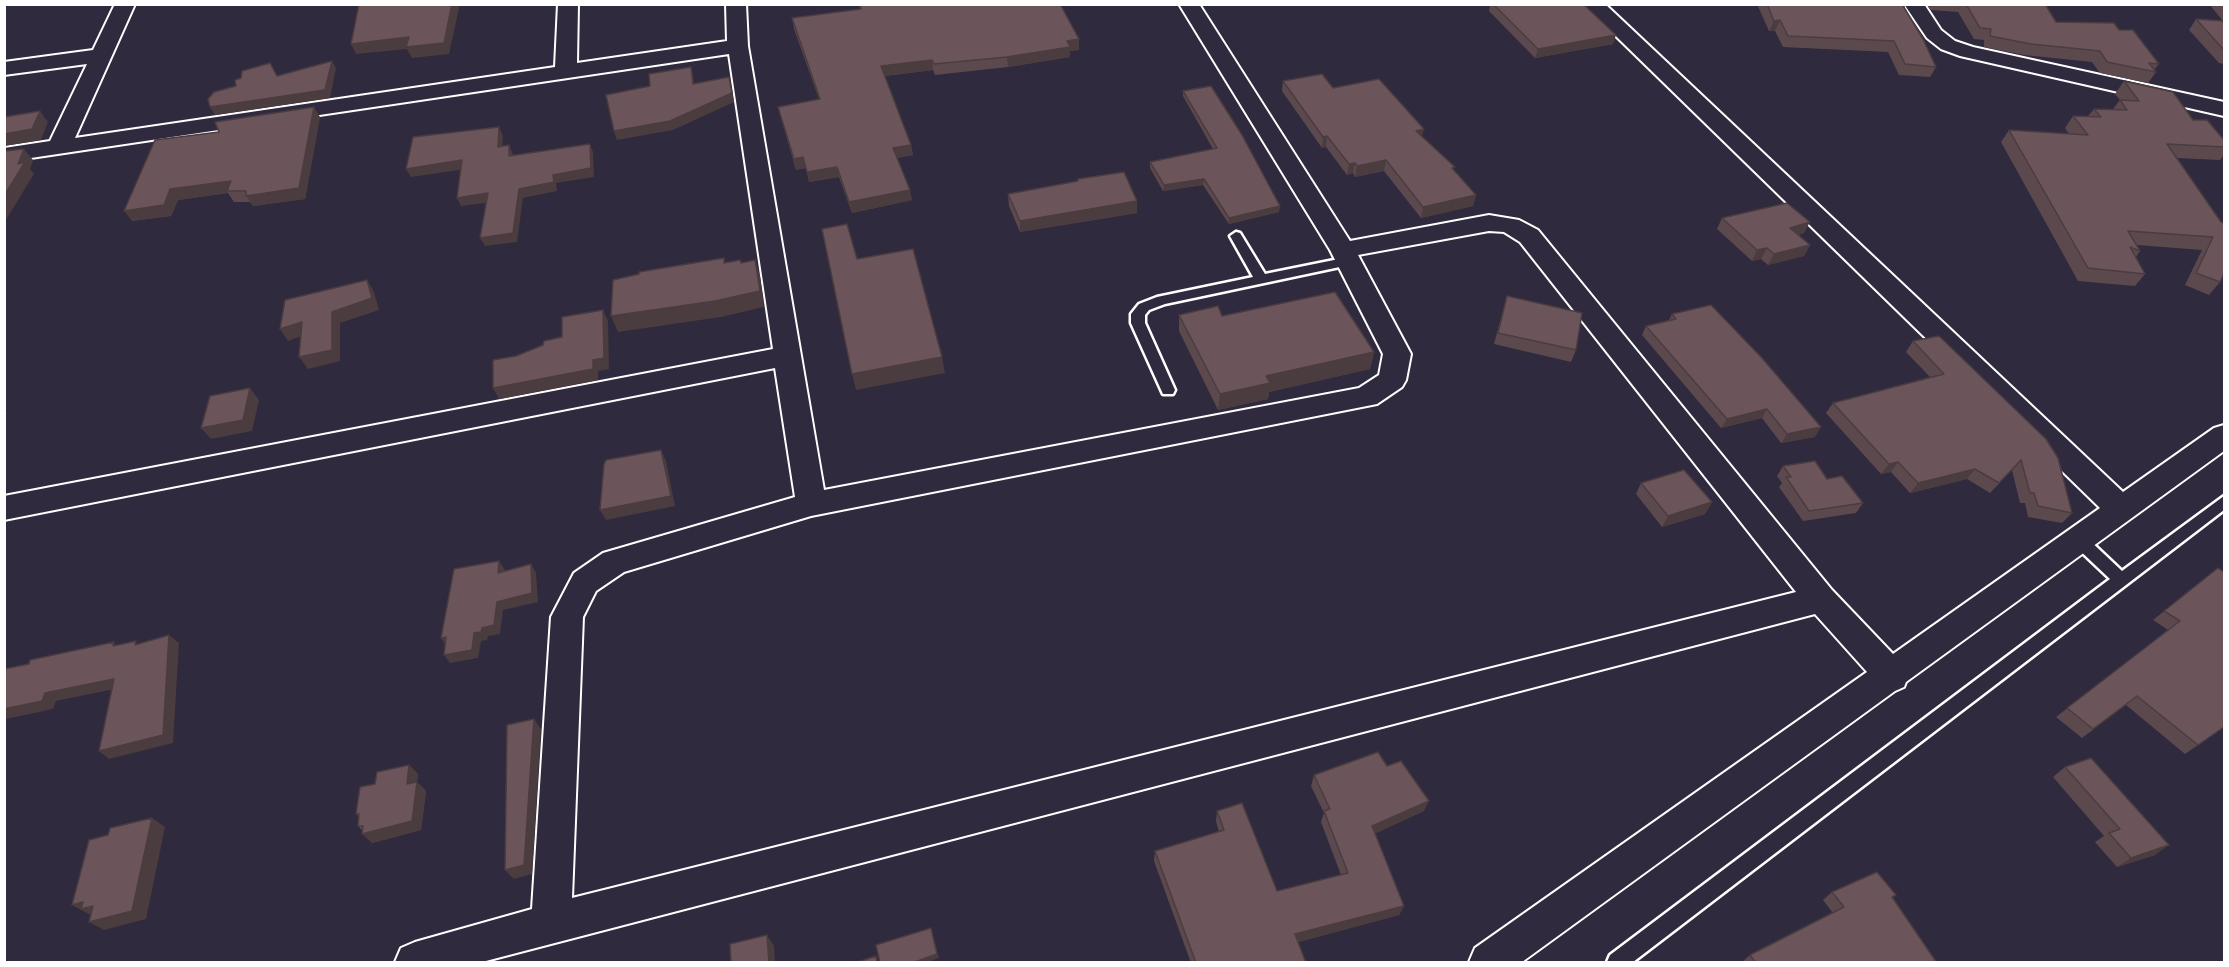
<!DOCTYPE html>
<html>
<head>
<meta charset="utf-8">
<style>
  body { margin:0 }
  #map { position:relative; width:2229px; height:967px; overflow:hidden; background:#2f2a3d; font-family:Itim,sans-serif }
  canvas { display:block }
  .frame { position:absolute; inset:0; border:6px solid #fff; pointer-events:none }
</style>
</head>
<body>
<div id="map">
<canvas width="2229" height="967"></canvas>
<div class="frame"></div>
</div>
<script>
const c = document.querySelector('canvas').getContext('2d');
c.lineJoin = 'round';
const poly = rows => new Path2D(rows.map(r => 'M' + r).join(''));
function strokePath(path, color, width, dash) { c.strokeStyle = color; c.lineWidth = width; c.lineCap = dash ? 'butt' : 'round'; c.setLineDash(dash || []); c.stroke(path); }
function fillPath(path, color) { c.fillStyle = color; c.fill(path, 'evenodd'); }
const lane = poly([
  [1236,232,1240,233,1265,274,1349,257,1355,261,1349,265,1165,304,1149,310,1145,315,1145,323,1175,390,1173,394,1163,394,1131,323,1131,314,1139,304,1157,297,1253,277,1230,236,1236,232],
  [2224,496,2224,510,1633,962,1607,962,1610,955,2110,579,2074,545,2072,541,2074,537,2086,537,2122,571,2224,496]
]);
const street = poly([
  [115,4,135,4,75,138,555,67,558,4,578,4,577,63,727,41,726,4,746,4,748,46,824,490,1359,388,1379,375,1383,354,1330,250,1179,4,1199,4,1350,241,1489,215,1519,220,1538,230,1832,590,1893,654,2100,508,1583,4,1605,4,2123,492,2214,428,2224,425,2224,451,1906,682,1904,687,1895,691,1522,962,1469,962,1475,948,1867,672,1815,614,482,962,395,962,401,948,415,942,532,909,551,617,574,573,603,553,795,497,775,368,4,520,4,496,773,349,729,54,4,162,4,148,50,141,87,64,4,75,4,62,93,50,115,4],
  [1489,231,1504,232,1520,242,1796,592,572,898,583,617,596,591,624,572,811,516,1377,404,1402,387,1406,380,1411,354,1358,255,1489,231],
  [1904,4,1924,4,1941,30,1955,41,1973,47,2224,102,2224,116,1960,56,1941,49,1927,38,1904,4]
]);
strokePath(lane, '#fff', 5);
strokePath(street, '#fff', 4);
fillPath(lane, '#2f2a3d');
fillPath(street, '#2f2a3d');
fillPath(poly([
  [859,4,1060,4,1079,39,1079,50,1070,51,1070,57,1008,67,935,75,933,70,885,76,911,145,913,155,897,158,912,200,852,213,839,177,809,182,806,168,796,170,778,107,819,99,794,29,792,18,860,9],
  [1490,4,1583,4,1613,44,1535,58,1489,11],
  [1757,4,1906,4,1904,8,1936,67,1930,77,1899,75,1888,52,1783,47,1775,31,1769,31],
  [1926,4,2045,4,2056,22,2119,30,2159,64,2154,70,2156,72,2148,83,2100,73,2092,62,2024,55,1984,47,1984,40,1974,39,1958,12,1931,10],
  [2209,4,2224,4,2224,64,2219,63,2189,30,2196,19,2223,21],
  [1283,81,1333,88,1422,136,1454,170,1476,195,1473,206,1421,218,1384,171,1355,177,1353,173,1347,175,1326,147,1322,148,1282,91],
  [2124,81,2193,120,2224,140,2224,155,2220,160,2176,158,2221,222,2220,282,2209,295,2185,285,2202,250,2137,245,2140,251,2136,257,2145,274,2135,286,2078,281,2001,142,2009,130,2069,134,2065,128,2073,116,2088,116,2094,109,2113,109,2120,100,2115,94],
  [1183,91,1279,212,1229,224,1203,185,1163,191,1150,168,1150,162,1213,149,1183,96],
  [320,117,305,199,253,206,250,202,234,202,228,193,178,200,171,216,132,221,219,132],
  [1078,179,1137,213,1020,232,1009,206,1008,194,1078,182],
  [1722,218,1804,233,1798,235,1810,245,1804,256,1768,265,1761,259,1752,261,1717,229],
  [1507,296,1576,350,1571,362,1494,344],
  [1672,314,1815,437,1781,443,1762,418,1721,428,1642,335,1646,326,1669,320],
  [1179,315,1222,316,1374,352,1370,369,1269,392,1268,399,1218,410,1179,331],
  [1939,336,2072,513,2062,523,2028,517,2025,503,2020,503,2012,470,1990,493,1967,479,1910,493,1891,472,1881,474,1826,413,1833,403,1930,377,1906,352,1913,341],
  [1783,466,1827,479,1863,503,1856,513,1803,521,1779,487,1782,483,1777,476],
  [1641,483,1712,502,1705,514,1662,527,1636,494],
  [2218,568,2224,727,2185,754,2126,705,2082,738,2056,717,2168,630,2153,620],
  [409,765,418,774,417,782,426,791,421,830,372,843,363,831,358,826,359,817,356,814,375,784],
  [1387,766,1424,811,1375,833,1404,906,1399,915,1298,942,1306,963,1191,963,1154,861,1155,851,1219,832,1216,821,1217,811,1277,891,1341,875,1321,822,1324,813,1311,786,1314,775],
  [2065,767,2155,855,2117,867,2095,842,2104,836,2053,777],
  [1832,892,1896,895,1892,898,1937,963,1742,962,1750,955,1833,913,1823,900]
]), '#5c494e');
fillPath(poly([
  [452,4,460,4,449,54,412,58,407,49,356,54,351,44],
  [1780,20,1775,31,1769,31,1774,21],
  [1616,35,1613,44,1535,58,1538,49],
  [1079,39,1079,50,1070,51,1070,57,1008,67,1007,57,1067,41],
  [932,60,933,70,883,76,881,66],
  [332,61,336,68,330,98,215,115,210,107],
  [691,67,693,75,695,93,693,84],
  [729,77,734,102,673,130,617,140,614,131],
  [314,107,320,117,305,199,253,206,246,196],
  [40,111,48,122,41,140,4,146,4,134],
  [499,127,503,136,502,156,498,147],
  [1424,129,1421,140,1416,131],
  [1327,136,1326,147,1322,148,1323,137],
  [590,144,593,152,594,177,556,183,557,191,523,198,517,242,485,246,480,238,519,189,553,175],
  [509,145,513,154,513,165,509,156],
  [911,145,913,155,894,158,893,148],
  [24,149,33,160,30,169,34,174,4,223,4,196],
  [803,157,806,168,796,170,794,159],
  [462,160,466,169,411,177,406,169],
  [1386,160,1384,171,1355,177,1357,166],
  [1355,163,1353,173,1347,175,1349,164],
  [837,167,839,177,809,182,807,172],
  [1204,179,1203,185,1163,191,1164,185],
  [231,181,227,191,228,193,178,200,171,216,132,221,124,211,170,189],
  [910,190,912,200,852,213,849,202],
  [488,193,492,202,461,206,457,198],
  [1476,195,1473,206,1421,218,1423,207],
  [1137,201,1137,213,1020,232,1020,221],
  [1280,206,1279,212,1229,224,1229,218],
  [1810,222,1804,233,1785,239,1790,228],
  [1810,245,1804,256,1768,265,1774,254],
  [1767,248,1761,259,1752,261,1757,250],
  [755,260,760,276,764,307,721,317,618,332,611,316],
  [367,280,374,292,379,310,340,323,340,361,308,369,299,357,332,312],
  [603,310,608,321,609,369,598,371,598,380,499,399,493,388,593,360],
  [302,322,310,333,288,341,280,329],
  [1374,352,1370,369,1269,392,1268,399,1218,410,1220,394,1266,376],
  [942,357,945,373,856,390,852,374],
  [250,388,259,400,252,431,211,439,201,428],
  [1767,409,1762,418,1721,428,1727,419],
  [4,411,7,413,4,420],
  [1821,427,1815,437,1781,443,1787,434],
  [661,450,666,461,675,506,606,520,600,510],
  [1898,462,1891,472,1881,474,1889,464],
  [1975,469,1967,479,1910,493,1918,483],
  [1712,502,1705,514,1662,527,1668,516],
  [499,561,505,570,503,581,498,573],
  [531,564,536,573,538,602,503,610,500,634,488,636,487,640,481,641,478,658,450,663,444,655,482,628,497,602],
  [169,635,179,643,173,743,109,759,99,751],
  [446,637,447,647,441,638],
  [114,679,124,687,56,701,53,709,6,719,4,722,4,709,45,693],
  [534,719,541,729,532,874,514,879,505,870],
  [409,765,418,774,415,793,407,784],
  [417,782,426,791,421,830,372,843,362,834],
  [1429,801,1424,811,1368,837,1372,826],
  [152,818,165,827,146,919,104,930,89,922],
  [2169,845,2155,855,2117,867,2131,858],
  [83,902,93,906,96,918,72,905],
  [1404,906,1399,915,1292,944,1295,934],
  [931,928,939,958,925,963,912,963],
  [767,935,774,946,775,963,769,963]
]), '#4b3c40');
const building = poly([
  [359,4,452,4,444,43,406,47,409,37,351,44,359,4],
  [860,4,1060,4,1079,39,1067,41,1070,47,1007,57,934,64,932,60,881,66,911,145,893,148,910,190,849,202,837,167,807,172,803,157,794,159,778,107,820,99,792,18,861,9,860,4],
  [1493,4,1583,4,1616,35,1538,49,1493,4],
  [1767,4,1902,4,1923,39,1936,67,1905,64,1894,41,1788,36,1780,20,1774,21,1767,4],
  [1966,4,2045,4,2056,22,2114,23,2119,30,2133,30,2159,64,2149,63,2156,72,2107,62,2100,51,2031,44,1990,36,1991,29,1980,28,1966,4],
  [2196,19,2224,21,2224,50,2196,19],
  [332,61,325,90,210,107,208,99,214,92,236,86,235,80,241,78,242,71,270,63,277,76,332,61],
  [691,67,693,84,729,77,732,93,670,121,614,131,606,95,650,86,649,74,691,67],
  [1322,74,1333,88,1379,79,1424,129,1416,131,1455,167,1452,168,1476,195,1423,207,1386,160,1357,166,1355,163,1349,164,1327,136,1323,137,1283,81,1322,74],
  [2124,81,2173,92,2193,120,2207,120,2224,140,2224,147,2167,144,2221,222,2224,223,2224,273,2220,282,2196,273,2213,237,2128,231,2140,251,2130,247,2145,274,2088,268,2009,130,2088,135,2073,116,2101,117,2094,109,2127,110,2120,100,2139,101,2124,81],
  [1211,86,1242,135,1280,206,1229,218,1204,179,1164,185,1150,162,1217,148,1183,91,1211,86],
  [314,107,299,188,246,196,246,191,227,191,231,181,170,189,164,205,124,211,155,140,219,132,215,122,314,107],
  [40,111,32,129,4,134,4,117,40,111],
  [499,127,498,147,509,145,509,156,590,144,591,168,553,175,554,182,519,189,513,233,480,238,488,193,457,198,462,160,406,169,413,137,499,127],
  [24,149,18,164,25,162,4,196,4,151,24,149],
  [1124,172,1137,201,1020,221,1008,194,1078,181,1078,179,1124,172],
  [1787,203,1810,222,1790,228,1810,245,1774,254,1767,248,1757,250,1722,218,1787,203],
  [847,224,857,259,913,249,942,357,852,374,822,229,847,224],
  [724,258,724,263,740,260,741,263,755,260,760,291,715,301,611,316,613,280,639,274,639,272,724,258],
  [367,280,372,298,332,312,332,350,299,357,302,322,280,329,285,300,367,280],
  [1335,292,1374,352,1266,376,1270,383,1220,394,1179,315,1218,306,1222,316,1335,292],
  [1507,296,1582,313,1576,350,1498,333,1507,296],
  [1711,305,1762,358,1821,427,1787,434,1767,409,1727,419,1646,326,1676,319,1672,314,1711,305],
  [603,310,604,358,593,360,593,369,493,388,493,360,516,356,543,345,544,341,562,337,562,317,603,310],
  [1939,336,2046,439,2058,458,2072,513,2038,506,2034,493,2030,493,2021,460,1999,483,1975,469,1918,483,1898,462,1889,464,1833,403,1944,374,1913,341,1939,336],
  [250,388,243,420,201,428,210,396,250,388],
  [661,450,671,496,600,510,604,464,606,460,661,450],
  [1815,461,1827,479,1842,476,1863,503,1809,511,1786,477,1791,477,1783,466,1815,461],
  [1684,470,1712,502,1668,516,1641,483,1684,470],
  [499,561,498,573,531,564,532,593,497,602,494,625,482,628,481,632,474,633,472,650,444,655,446,637,441,638,454,569,499,561],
  [2218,568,2224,572,2224,727,2198,745,2137,696,2093,729,2067,708,2180,621,2164,611,2218,568],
  [169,635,163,735,99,751,114,679,45,693,42,701,4,709,4,669,29,664,30,660,114,642,113,646,136,641,135,645,169,635],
  [534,719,524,865,505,870,507,725,534,719],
  [1378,752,1387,766,1401,761,1429,801,1372,826,1404,906,1295,934,1306,963,1196,963,1155,851,1224,830,1217,811,1242,803,1277,891,1348,873,1324,811,1330,809,1314,775,1378,752],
  [2091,758,2169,845,2131,858,2109,833,2120,829,2065,767,2091,758],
  [409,765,407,784,417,782,412,821,362,834,363,826,358,826,359,814,356,814,360,787,375,784,377,772,409,765],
  [152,818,132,911,89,922,93,906,81,909,83,902,72,905,89,840,108,835,110,828,152,818],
  [1877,872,1896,895,1892,897,1937,963,1756,963,1750,955,1844,907,1832,892,1877,872],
  [931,928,937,954,912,963,880,963,876,945,931,928],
  [767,935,769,963,731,963,730,944,767,935],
  [876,956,877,963,855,963,876,956]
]);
fillPath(building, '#6b555b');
strokePath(building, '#4b3c40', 1.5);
</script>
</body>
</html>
